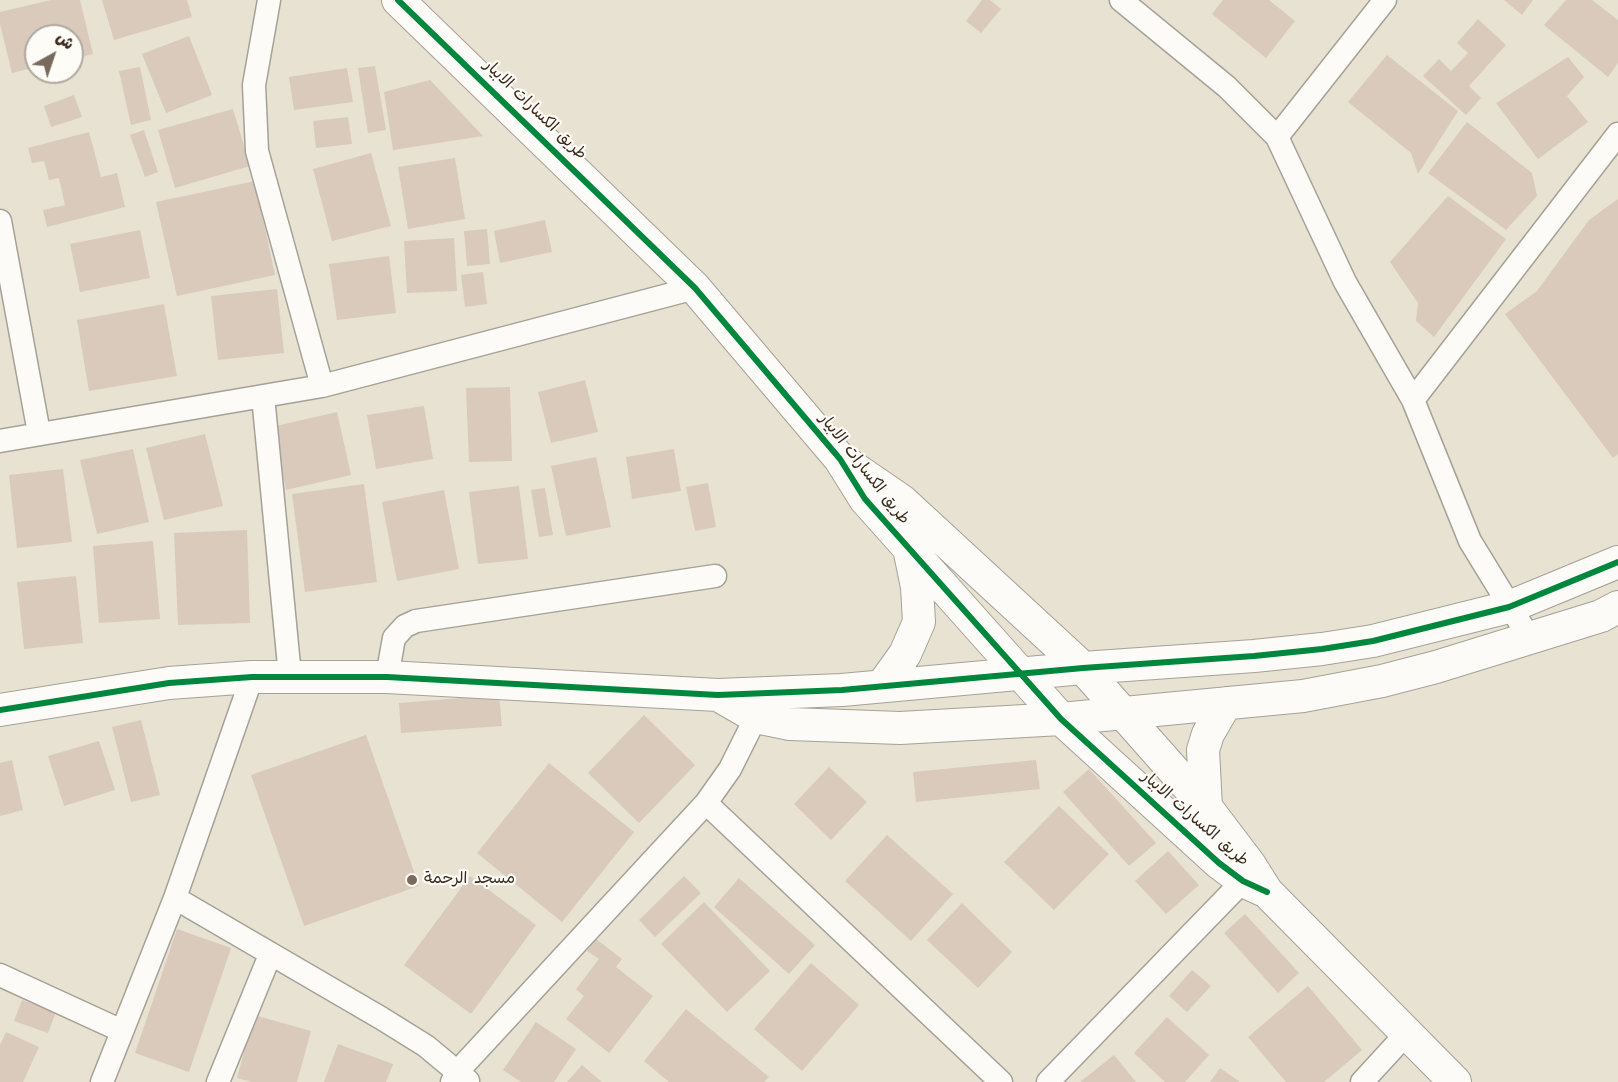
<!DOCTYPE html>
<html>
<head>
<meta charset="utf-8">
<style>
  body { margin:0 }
  #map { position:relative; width:1618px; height:1082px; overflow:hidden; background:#e8e2d3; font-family:Kalam,"Playpen Sans Arabic",sans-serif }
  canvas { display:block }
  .north { position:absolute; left:24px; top:24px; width:60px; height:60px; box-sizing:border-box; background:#fdfcf7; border:2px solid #afa8a0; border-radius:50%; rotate:40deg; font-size:16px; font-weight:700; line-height:24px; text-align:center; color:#3b2a1e }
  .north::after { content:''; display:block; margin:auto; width:21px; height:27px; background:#786a5d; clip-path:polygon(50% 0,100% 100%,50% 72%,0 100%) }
</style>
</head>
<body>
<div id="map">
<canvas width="1618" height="1082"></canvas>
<div class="north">ش</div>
</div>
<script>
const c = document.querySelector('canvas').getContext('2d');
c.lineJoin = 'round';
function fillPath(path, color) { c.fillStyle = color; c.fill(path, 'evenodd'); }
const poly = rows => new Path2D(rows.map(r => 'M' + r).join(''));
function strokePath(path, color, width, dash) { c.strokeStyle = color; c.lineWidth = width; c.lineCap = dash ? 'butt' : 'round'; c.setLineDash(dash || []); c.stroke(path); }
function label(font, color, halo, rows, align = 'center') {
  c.font = font + ' Kalam,"Playpen Sans Arabic",sans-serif'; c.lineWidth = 4.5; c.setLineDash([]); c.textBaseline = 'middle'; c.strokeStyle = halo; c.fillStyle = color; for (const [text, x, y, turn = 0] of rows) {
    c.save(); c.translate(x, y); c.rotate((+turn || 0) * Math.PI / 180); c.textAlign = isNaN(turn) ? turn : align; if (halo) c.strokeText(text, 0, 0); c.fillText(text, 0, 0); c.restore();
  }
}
fillPath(poly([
  [51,0,80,0,93,54,72,59,72,36,36,36,36,67,12,73,0,24,0,12],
  [102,0,187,0,192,17,114,40],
  [982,0,990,0,1001,9,981,33,966,21],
  [1223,0,1269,0,1295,21,1266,58,1212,14],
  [1504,0,1533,0,1522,15],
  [1566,0,1592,0,1618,20,1618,63,1608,77,1544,25],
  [1478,19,1506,45,1469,86,1481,98,1466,115,1423,76,1439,59,1451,71,1468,53,1457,43],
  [189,36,212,95,166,113,142,54],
  [1387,55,1458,111,1418,174,1411,153,1348,102],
  [1568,57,1584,77,1567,96,1588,122,1538,159,1496,103],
  [375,66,386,130,368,133,358,68],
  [140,67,151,120,131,125,119,71],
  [347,68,353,102,294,110,289,77],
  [430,80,483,136,393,150,384,92],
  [74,95,82,117,51,127,44,106],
  [233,109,250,166,175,188,158,130],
  [348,117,352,144,316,148,313,121],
  [1467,122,1532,173,1537,196,1506,230,1428,173],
  [144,130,158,172,145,177,130,135],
  [89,132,101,177,117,173,125,207,47,227,43,210,65,205,59,178,49,180,44,161,32,163,28,148],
  [371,153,391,226,332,241,313,169],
  [455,158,465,219,408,229,398,167],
  [255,181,275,275,177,296,156,202],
  [1448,196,1506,239,1434,337,1416,321,1418,303,1390,262],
  [1618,199,1618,454,1613,458,1505,314,1537,291,1589,220],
  [545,220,552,252,500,263,494,231],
  [487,229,490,264,467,266,464,231],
  [140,230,150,278,80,292,70,244],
  [454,238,457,291,407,293,404,241],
  [389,256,396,313,337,320,329,264],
  [483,272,487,304,465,307,461,275],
  [277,289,284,353,218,360,211,296],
  [164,304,177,376,89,391,77,320],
  [585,380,598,432,551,443,538,392],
  [510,387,512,461,469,462,466,388],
  [424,406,433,459,376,469,367,415],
  [337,412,351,475,286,490,272,427],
  [205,434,223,506,164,520,146,448],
  [133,449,149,522,97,534,80,460],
  [674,449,681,491,632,499,626,457],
  [596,457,611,527,566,536,551,466],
  [63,469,72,542,17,548,9,475],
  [708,483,716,527,695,531,686,487],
  [364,484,377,582,305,592,292,494],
  [519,486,528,559,478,564,469,492],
  [545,488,553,535,539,537,531,490],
  [444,490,459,569,397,581,382,502],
  [247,530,250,623,178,625,174,533],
  [153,541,160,619,99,623,93,546],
  [76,576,83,643,24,649,17,582],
  [499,695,502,726,401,733,399,703],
  [644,715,695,765,639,823,588,773],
  [141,720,160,795,131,802,112,727],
  [366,735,419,886,304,926,251,775],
  [99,741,115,790,64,806,48,756],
  [12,760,23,810,0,816,0,763],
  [1036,760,1040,789,916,802,913,772],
  [549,763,634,832,562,922,477,853],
  [829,767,867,802,831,840,794,804],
  [1089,769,1156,843,1129,866,1063,792],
  [1059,806,1109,854,1054,910,1004,862],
  [887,835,953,894,911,941,845,881],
  [1168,851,1199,885,1166,914,1135,881],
  [470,876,536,925,471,1014,404,965],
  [684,876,701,893,655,937,639,920],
  [739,878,815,945,789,974,714,907],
  [704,902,770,971,727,1012,661,944],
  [962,903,1012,952,978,988,927,940],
  [1245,914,1299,973,1278,993,1224,933],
  [177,929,231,948,189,1072,135,1053],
  [596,939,622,959,616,967,653,996,609,1053,566,1019,584,996,576,989,599,959,587,951],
  [811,963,859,1005,802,1071,754,1029],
  [1192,970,1211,986,1187,1012,1169,996],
  [1308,986,1362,1050,1324,1082,1286,1082,1248,1037],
  [22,1000,56,1012,48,1033,14,1021],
  [686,1009,769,1077,764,1082,669,1082,644,1061],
  [254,1015,311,1031,297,1082,252,1082,237,1078],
  [1167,1017,1209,1055,1185,1082,1165,1082,1134,1053],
  [536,1022,576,1049,554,1082,521,1082,503,1070],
  [6,1032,39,1047,23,1082,0,1082,0,1045],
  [338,1044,393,1064,386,1082,324,1082],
  [1114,1055,1136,1082,1080,1082],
  [582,1065,602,1082,567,1082],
  [1220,1068,1240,1082,1210,1082]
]), '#d9cabc');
const street = poly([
  [269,0,254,85,257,151,322,386],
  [1121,0,1227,87,1277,137,1345,282,1413,400,1470,541,1530,639],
  [1277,137,1385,0],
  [0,221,39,433],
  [263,396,290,676],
  [1413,400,1618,134],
  [0,441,322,386,695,288],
  [387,677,394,638,405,626,416,621,715,576],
  [706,803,1001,1082],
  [175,898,381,1018,426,1046,468,1081],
  [0,975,122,1031],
  [102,1082,175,898,252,677],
  [218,1082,270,955],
  [452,1082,457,1072,706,803,730,769,756,717],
  [1048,1082,1243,881],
  [1362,1082,1407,1033]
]);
const secondary = poly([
  [398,0,695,288,840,459,865,499,1061,719,1219,863,1243,881,1267,892],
  [848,464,902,501,1083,668,1206,807,1250,865,1267,892,1455,1082],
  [882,686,905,654,919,622,917,587,909,548],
  [718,695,756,717,790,724,900,728,1061,719,1303,696,1382,681,1436,667,1601,616,1618,607],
  [0,710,169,683,252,677,387,677,718,695,842,690,1083,668,1254,656,1322,649,1373,641,1509,607,1618,562],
  [1206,807,1203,750,1208,734,1226,703]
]);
strokePath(street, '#a6a196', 25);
strokePath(secondary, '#a6a196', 34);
strokePath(street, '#fcfbf8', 22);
strokePath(secondary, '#fcfbf8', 32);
strokePath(poly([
  [398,0,695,288,840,459,865,499,1061,719,1219,863,1243,881,1267,892],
  [0,710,169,683,252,677,387,677,718,695,842,690,1083,668,1254,656,1322,649,1373,641,1509,607,1618,562]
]), '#00873e', 6);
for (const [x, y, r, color] of [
  [412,880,6,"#786a5d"]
]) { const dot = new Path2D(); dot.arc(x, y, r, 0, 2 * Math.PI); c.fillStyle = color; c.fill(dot); strokePath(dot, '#fdfcf7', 2); }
label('16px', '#3b2a1e', '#fdfcf7', [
  ["طريق الكسارات الابيار",534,111,44],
  ["طريق الكسارات الابيار",863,470,52],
  ["طريق الكسارات الابيار",1194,820,41]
]);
label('16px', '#3b2a1e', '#fdfcf7', [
  ["مسجد الرحمة",424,880]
], 'left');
</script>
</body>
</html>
